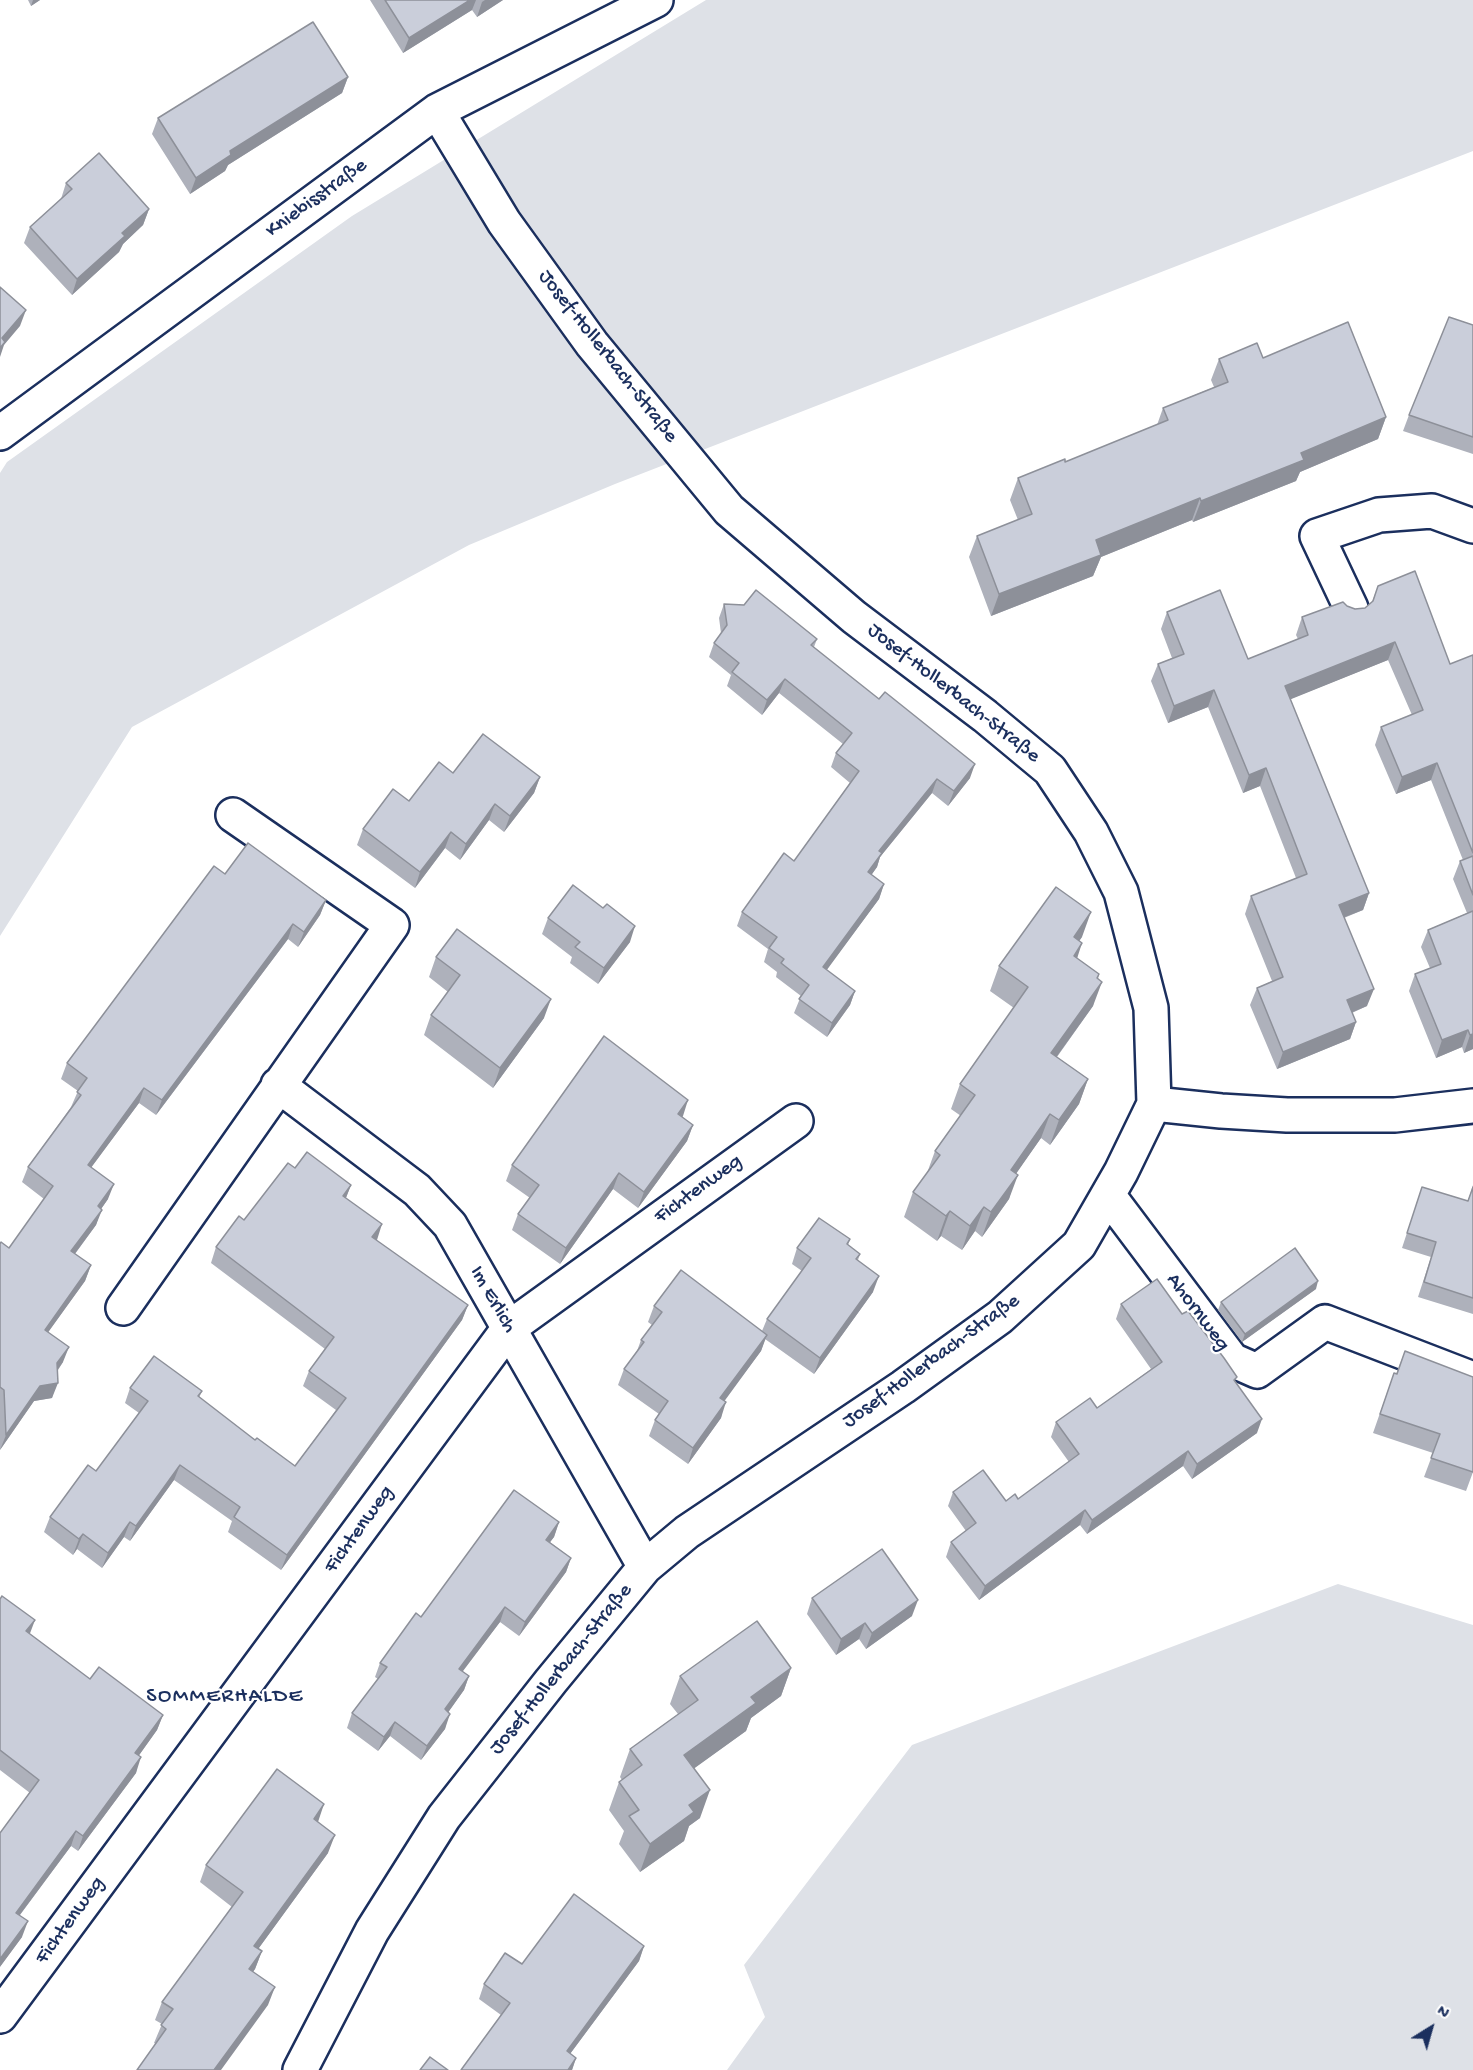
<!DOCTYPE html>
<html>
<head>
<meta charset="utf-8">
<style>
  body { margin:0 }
  #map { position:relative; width:1473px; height:2070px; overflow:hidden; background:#fff; font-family:"Gochi Hand",sans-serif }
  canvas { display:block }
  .north { position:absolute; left:1401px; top:1998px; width:60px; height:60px; -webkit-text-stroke:4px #fff; paint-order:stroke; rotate:37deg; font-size:16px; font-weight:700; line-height:24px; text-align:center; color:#1b2f5e }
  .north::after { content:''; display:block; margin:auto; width:21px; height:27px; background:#1b2f5e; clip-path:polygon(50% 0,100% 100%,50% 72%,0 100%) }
</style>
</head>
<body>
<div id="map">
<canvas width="1473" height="2070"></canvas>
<div class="north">N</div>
</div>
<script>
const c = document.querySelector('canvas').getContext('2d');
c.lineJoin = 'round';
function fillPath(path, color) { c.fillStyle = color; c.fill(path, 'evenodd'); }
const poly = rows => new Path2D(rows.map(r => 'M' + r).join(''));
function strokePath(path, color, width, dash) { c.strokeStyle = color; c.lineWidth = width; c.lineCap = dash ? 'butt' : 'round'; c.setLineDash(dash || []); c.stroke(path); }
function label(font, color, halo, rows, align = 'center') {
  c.font = font + ' "Gochi Hand",sans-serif'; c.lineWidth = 4.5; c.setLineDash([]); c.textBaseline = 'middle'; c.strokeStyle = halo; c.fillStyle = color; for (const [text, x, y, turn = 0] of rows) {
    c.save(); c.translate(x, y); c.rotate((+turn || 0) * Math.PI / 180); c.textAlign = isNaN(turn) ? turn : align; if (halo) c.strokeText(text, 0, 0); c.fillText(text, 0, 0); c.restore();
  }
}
fillPath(poly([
  [706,0,1473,0,1473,151,615,484,469,545,132,727,0,936,0,473,7,462,352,216],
  [1338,1584,1473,1625,1473,2070,727,2070,765,2017,744,1965,912,1745]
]), '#dee1e7');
const minor = poly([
  [0,433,437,111,656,0],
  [1351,608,1317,536,1379,515,1432,511,1473,526],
  [278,1085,417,1190,450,1225,645,1567],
  [1154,1104,1221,1111,1287,1115,1395,1115,1473,1106],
  [1108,1195,1232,1360,1257,1371,1325,1322,1473,1379],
  [123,1308,392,925,233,815],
  [0,2016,509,1328,796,1121],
  [300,2070,372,1931,444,1817,551,1681,645,1567,687,1532,903,1387,1000,1317,1079,1245,1121,1172,1154,1104,1151,1008,1121,892,1091,832,1050,770,985,716,854,617,729,510,592,344,504,222,437,111]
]);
strokePath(minor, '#1b2f5e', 38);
strokePath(minor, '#fff', 33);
fillPath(poly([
  [28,0,40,0,31,6],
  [370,0,503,0,477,17,472,10,403,53],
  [348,77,342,93,228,165,225,171,190,194,152,134,158,118],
  [66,183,149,209,143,225,123,244,119,252,72,295,24,243,30,227,61,199],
  [1473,325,1473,454,1403,431,1409,415],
  [1263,358,1386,417,1378,439,1300,472,1296,481,1193,522,1192,520,1101,557,1093,576,991,616,969,557,977,536,1018,520,1010,500,1018,478,1065,462,1157,425,1163,408,1214,387,1211,380,1219,359],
  [1378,586,1450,664,1473,655,1473,1049,1464,1053,1462,1047,1436,1058,1409,991,1415,974,1430,968,1421,947,1428,930,1467,913,1453,879,1460,861,1463,860,1431,780,1396,794,1375,745,1381,727,1412,715,1388,660,1290,699,1369,893,1363,910,1344,918,1367,1006,1352,1013,1356,1022,1350,1039,1277,1069,1250,1005,1257,988,1272,981,1245,914,1251,896,1296,878,1260,786,1243,793,1208,707,1168,723,1151,681,1158,664,1172,658,1161,629,1167,612,1248,659,1298,639,1296,635,1302,617,1347,606,1355,609,1365,608,1372,602],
  [724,604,817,639,814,647,970,778,948,806,932,793,880,857,877,867,871,875,884,884,879,899,826,970,855,991,850,1005,827,1037,794,1013,801,996,776,977,777,972,764,962,768,949,737,926,742,912,794,861,850,783,831,767,836,753,843,744,779,693,762,715,727,686,731,675,709,657,714,643,721,633,719,618],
  [453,773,540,777,534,793,504,832,489,820,460,860,445,848,415,888,357,845,363,829],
  [225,874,326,900,320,915,298,947,288,939,156,1115,139,1103,91,1167,108,1199,101,1209,96,1225,75,1254,91,1265,85,1281,48,1332,63,1362,58,1370,52,1398,34,1401,0,1450,0,1244,9,1248,44,1199,22,1182,28,1167,71,1107,78,1091,61,1079,67,1063],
  [548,918,630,942,598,984,570,963,572,957,542,934],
  [1082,937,1079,941,1077,958,1099,974,1093,1006,1057,1057,1088,1079,1079,1104,1050,1145,1041,1138,1016,1173,1009,1199,982,1237,975,1231,962,1250,941,1236,937,1241,904,1217,913,1192,927,1173,935,1151,961,1116,951,1109,960,1084,1014,1008,990,991,999,966],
  [436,957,544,1018,493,1088,424,1035,431,1015,448,992,429,977],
  [683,1116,682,1117,693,1125,687,1141,638,1208,613,1189,560,1264,512,1230,518,1214,530,1198,506,1181,512,1165],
  [295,1168,351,1185,346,1198,376,1240,468,1305,462,1320,281,1570,228,1532,232,1521,174,1480,130,1541,124,1537,102,1568,77,1549,73,1555,44,1532,50,1517,96,1471,139,1413,125,1403,130,1388,202,1391,199,1398,255,1440,295,1466,336,1410,303,1386,309,1371,325,1349,211,1263,216,1247,244,1220],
  [1473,1185,1473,1314,1418,1297,1431,1257,1402,1248,1422,1187,1468,1201],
  [850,1239,848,1245,860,1254,858,1260,873,1292,814,1374,765,1339,761,1351,724,1400,721,1418,688,1464,649,1436,655,1420,659,1414,618,1385,624,1369,637,1351,641,1340,652,1325,648,1322,654,1306,762,1331,767,1319,802,1271,792,1264,797,1248],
  [1316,1289,1242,1342,1218,1310,1221,1302],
  [1121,1304,1182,1314,1236,1382,1257,1433,1192,1479,1183,1466,1087,1534,1080,1525,979,1600,946,1557,951,1542,966,1531,948,1506,953,1492,1006,1501,1018,1499,1069,1462,1051,1437,1056,1422,1097,1408,1151,1369,1116,1319],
  [1405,1351,1473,1472,1466,1491,1424,1477,1433,1453,1373,1433,1394,1373,1396,1374],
  [559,1522,554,1537,550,1542,571,1558,566,1572,519,1636,500,1622,462,1671,469,1676,464,1690,448,1712,445,1729,421,1760,390,1736,378,1751,347,1728,352,1713,378,1679,375,1677,380,1663,421,1617],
  [812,1598,912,1616,866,1649,859,1639,836,1655,807,1614],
  [0,1599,30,1634,90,1679,163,1715,157,1730,139,1755,136,1773,78,1851,71,1846,20,1915,22,1937,1,1965,0,1833,30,1793,0,1770],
  [791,1668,781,1696,751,1718,746,1731,694,1768,700,1818,689,1826,684,1841,640,1872,619,1844,624,1831,609,1810,619,1782,622,1780,620,1777,630,1749,678,1714,670,1704,680,1676],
  [318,1822,328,1853,258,1949,262,1951,255,1969,253,1972,268,2005,156,2044,154,2043,162,2024,155,2020,162,2002,232,1907,200,1882,206,1865],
  [644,1946,639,1961,570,2054,576,2058,572,2070,461,2070,501,2015,479,1999,484,1984,522,1964]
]), '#aeb1bb');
fillPath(poly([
  [33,0,40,0,31,6],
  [470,0,476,0,472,10,403,53,409,38],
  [485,0,503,0,477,17,482,2],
  [348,77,342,93,228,165,225,171,190,194,196,178,230,151],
  [149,209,143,225,123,244,119,252,72,295,77,279,122,233],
  [26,310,20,326,4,345,0,357,0,344,2,338],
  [1386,417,1378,439,1300,472,1296,481,1193,522,1201,501,1301,453],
  [1200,498,1192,520,1101,557,1093,576,991,616,999,594,1096,540],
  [1395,642,1388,660,1279,704,1285,686],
  [785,679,779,693,762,715,767,700],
  [1214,690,1208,707,1168,723,1174,706],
  [1437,763,1431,780,1396,794,1402,777],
  [975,764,970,778,948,806,954,791],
  [1266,768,1260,786,1243,793,1249,775],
  [540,777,534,793,504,832,510,816],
  [937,779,932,793,880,857,877,867,863,887,868,872,879,851],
  [495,804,489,820,460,860,466,844],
  [451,832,445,848,415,888,420,872],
  [884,884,879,899,818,982,823,967],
  [1369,893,1363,910,1332,922,1339,905],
  [326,900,320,915,298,947,304,932],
  [1091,912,1082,937,1065,961,1074,937],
  [293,924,288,939,156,1115,162,1100],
  [635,926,630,942,598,984,604,968],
  [1082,943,1074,968,1074,956],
  [1099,974,1091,997,1102,982,1093,1006,1042,1077,1051,1053],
  [1374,989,1367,1006,1341,1017,1347,1000],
  [855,991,850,1005,827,1037,832,1023],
  [551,999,544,1018,493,1088,500,1068],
  [1356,1022,1350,1039,1277,1069,1283,1052],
  [1468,1030,1462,1047,1436,1058,1442,1040],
  [1473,1034,1473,1049,1464,1053,1470,1035],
  [1088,1079,1079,1104,1050,1145,1059,1120],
  [144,1088,139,1103,82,1180,88,1165],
  [688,1100,683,1116,672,1130,678,1114],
  [1050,1114,1041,1138,1002,1194,1011,1170],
  [693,1125,687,1141,638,1208,644,1192],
  [619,1173,613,1189,560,1264,566,1248],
  [1018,1175,1009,1199,982,1237,991,1212],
  [114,1184,108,1199,92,1222,98,1206],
  [351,1185,345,1200,343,1196],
  [984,1207,975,1231,962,1250,970,1226],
  [102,1210,96,1225,65,1267,71,1251],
  [950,1211,941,1236,937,1241,946,1216],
  [382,1224,377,1240,367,1252,372,1237],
  [91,1265,85,1281,39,1345,45,1330],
  [879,1276,873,1292,814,1374,820,1358],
  [1318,1281,1316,1289,1242,1342,1245,1334],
  [468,1305,462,1320,281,1570,287,1555],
  [767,1335,761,1351,715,1414,720,1398],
  [69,1347,63,1362,52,1378,57,1363],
  [58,1383,52,1398,34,1401,0,1450,6,1435,40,1386],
  [726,1402,721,1418,688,1464,693,1448],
  [1262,1419,1257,1433,1192,1479,1197,1464],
  [1188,1451,1183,1466,1087,1534,1092,1520],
  [180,1465,174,1480,130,1541,136,1526],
  [1085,1510,1080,1525,979,1600,985,1586],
  [130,1522,124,1537,102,1568,108,1553],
  [559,1522,554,1537,541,1554,546,1540],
  [83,1534,77,1549,73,1555,79,1539],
  [571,1558,566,1572,519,1636,525,1622],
  [918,1600,912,1616,866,1649,872,1633],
  [505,1607,500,1622,454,1683,459,1669],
  [35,1620,29,1636,26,1631],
  [865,1623,859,1639,836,1655,841,1639],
  [791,1668,781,1696,751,1718,746,1731,674,1783,684,1755,751,1697],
  [469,1676,464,1690,440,1724,445,1709],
  [450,1714,445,1729,421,1760,427,1746],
  [163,1715,157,1730,130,1768,135,1753],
  [395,1722,390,1736,378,1751,384,1737],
  [141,1757,136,1773,78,1851,83,1836],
  [710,1790,700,1818,689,1826,684,1841,640,1872,650,1844,689,1805],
  [324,1804,318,1822,314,1819],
  [76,1831,71,1846,10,1928,16,1913],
  [335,1835,328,1853,248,1963,254,1946],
  [28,1921,22,1937,0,1967,0,1959],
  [644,1946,639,1961,561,2066,567,2051],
  [262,1951,255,1969,242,1987,249,1969],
  [275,1987,268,2005,221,2070,214,2070],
  [576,2058,572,2070,568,2070]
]), '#8d9099');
const building = poly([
  [385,0,470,0,409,38,385,0],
  [313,22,348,77,230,151,231,155,196,178,158,118,313,22],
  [99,153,149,209,122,233,125,236,77,279,30,227,72,189,66,183,99,153],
  [0,287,26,310,2,338,5,342,0,348,0,287],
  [1449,317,1473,325,1473,437,1409,415,1449,317],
  [1348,322,1386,417,1301,453,1304,460,1201,501,1200,498,1096,540,1101,555,999,594,977,536,1032,514,1018,478,1065,459,1065,462,1168,420,1163,408,1228,382,1219,359,1257,343,1263,358,1348,322],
  [1415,571,1450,664,1473,655,1473,853,1437,763,1402,777,1381,727,1423,710,1395,642,1285,686,1369,893,1339,905,1374,989,1347,1000,1356,1022,1283,1052,1257,988,1283,977,1251,896,1307,874,1266,768,1249,775,1214,690,1174,706,1158,664,1184,654,1167,612,1220,590,1248,659,1308,635,1302,617,1343,602,1347,606,1355,609,1365,608,1373,601,1378,586,1415,571],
  [756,590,817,639,811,645,879,699,885,692,975,764,954,791,937,779,879,851,882,853,868,872,884,884,823,967,855,991,832,1023,799,999,809,985,781,963,784,959,769,948,777,937,742,912,784,853,794,861,859,771,836,753,852,733,785,679,767,700,732,672,739,663,714,643,727,625,724,604,744,605,756,590],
  [483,734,540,777,510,816,495,804,466,844,451,832,420,872,363,829,393,789,409,801,439,762,453,773,483,734],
  [248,843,326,900,304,932,293,924,162,1100,144,1088,88,1165,114,1184,98,1206,102,1210,71,1251,91,1265,45,1330,69,1347,57,1363,58,1383,40,1386,6,1435,4,1390,0,1387,0,1244,1,1242,9,1248,53,1186,28,1167,81,1095,77,1092,87,1078,67,1063,214,866,225,874,248,843],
  [1473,856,1473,895,1460,861,1473,856],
  [573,885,603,908,607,904,635,926,604,968,575,947,580,942,548,918,573,885],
  [1056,887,1091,912,1074,937,1082,943,1074,956,1099,974,1097,978,1102,982,1051,1053,1088,1079,1059,1120,1050,1114,1011,1170,1018,1175,991,1212,984,1207,970,1226,950,1211,946,1216,913,1192,940,1155,935,1151,975,1095,960,1084,1028,987,999,966,1056,887],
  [1473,911,1473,1034,1470,1035,1468,1030,1442,1040,1415,974,1441,964,1428,930,1473,911],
  [457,929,551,999,500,1068,431,1015,460,975,436,957,457,929],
  [604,1036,688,1100,678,1114,693,1125,644,1192,619,1173,566,1248,518,1214,539,1185,512,1165,604,1036],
  [307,1152,351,1185,343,1196,382,1224,372,1237,468,1305,287,1555,234,1517,240,1507,180,1465,136,1526,130,1522,108,1553,83,1534,79,1539,50,1517,88,1465,96,1471,148,1401,130,1388,154,1356,202,1391,198,1396,255,1440,257,1438,295,1466,346,1398,309,1371,334,1337,216,1247,239,1216,244,1220,288,1163,295,1168,307,1152],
  [1422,1187,1468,1201,1473,1187,1473,1298,1424,1282,1436,1242,1407,1233,1422,1187],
  [819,1218,850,1239,847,1244,860,1254,856,1259,879,1276,820,1358,767,1319,811,1258,797,1248,819,1218],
  [1295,1248,1318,1281,1245,1334,1221,1302,1295,1248],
  [681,1270,767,1335,720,1398,726,1402,693,1448,655,1420,668,1401,624,1369,644,1342,641,1340,662,1312,654,1306,681,1270],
  [1157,1279,1182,1314,1188,1311,1224,1358,1237,1377,1234,1380,1262,1419,1197,1464,1188,1451,1092,1520,1085,1510,985,1586,951,1542,976,1523,953,1492,983,1470,1006,1501,1015,1494,1018,1499,1079,1454,1056,1422,1090,1398,1097,1408,1162,1362,1121,1304,1157,1279],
  [1405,1351,1473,1377,1473,1472,1431,1458,1440,1434,1380,1414,1394,1373,1397,1374,1405,1351],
  [514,1490,559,1522,546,1540,571,1558,525,1622,505,1607,459,1669,469,1676,445,1709,450,1714,427,1746,395,1722,384,1737,352,1713,387,1667,380,1663,416,1613,421,1617,514,1490],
  [882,1549,918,1600,872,1633,865,1623,841,1639,812,1598,882,1549],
  [2,1596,35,1620,26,1631,90,1679,99,1667,163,1715,135,1753,141,1757,83,1836,76,1831,16,1913,28,1921,0,1959,0,1833,39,1780,0,1750,0,1599,2,1596],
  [757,1621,791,1668,751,1697,756,1703,684,1755,710,1790,689,1805,694,1812,650,1844,629,1816,639,1810,619,1782,642,1765,630,1749,698,1700,680,1676,757,1621],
  [277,1769,324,1804,314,1819,335,1835,254,1946,262,1951,249,1969,275,1987,214,2070,137,2070,166,2029,161,2025,173,2009,162,2002,243,1892,206,1865,277,1769],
  [574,1894,644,1946,567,2051,576,2058,568,2070,461,2070,510,2003,484,1984,505,1953,522,1964,574,1894],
  [430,2057,448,2070,420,2070,430,2057]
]);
fillPath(building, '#caceda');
strokePath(building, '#8d9099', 1.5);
label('21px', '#1b2f5e', '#fff', [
  ["Kniebisstraße",317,199,-36],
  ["Josef-Hollerbach-Straße",607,357,52],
  ["Josef-Hollerbach-Straße",953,694,38],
  ["Fichtenweg",699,1190,-36],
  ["Im Erlich",492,1300,60],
  ["Ahornweg",1197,1313,53],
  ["Josef-Hollerbach-Straße",932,1362,-36],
  ["Fichtenweg",360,1530,-54],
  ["Josef-Hollerbach-Straße",562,1670,-51],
  ["Fichtenweg",71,1921,-54]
]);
c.letterSpacing = '1.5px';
label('22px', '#1b2f5e', '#fff', [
  ["SOMMERHALDE",225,1698]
]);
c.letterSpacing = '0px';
</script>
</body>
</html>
